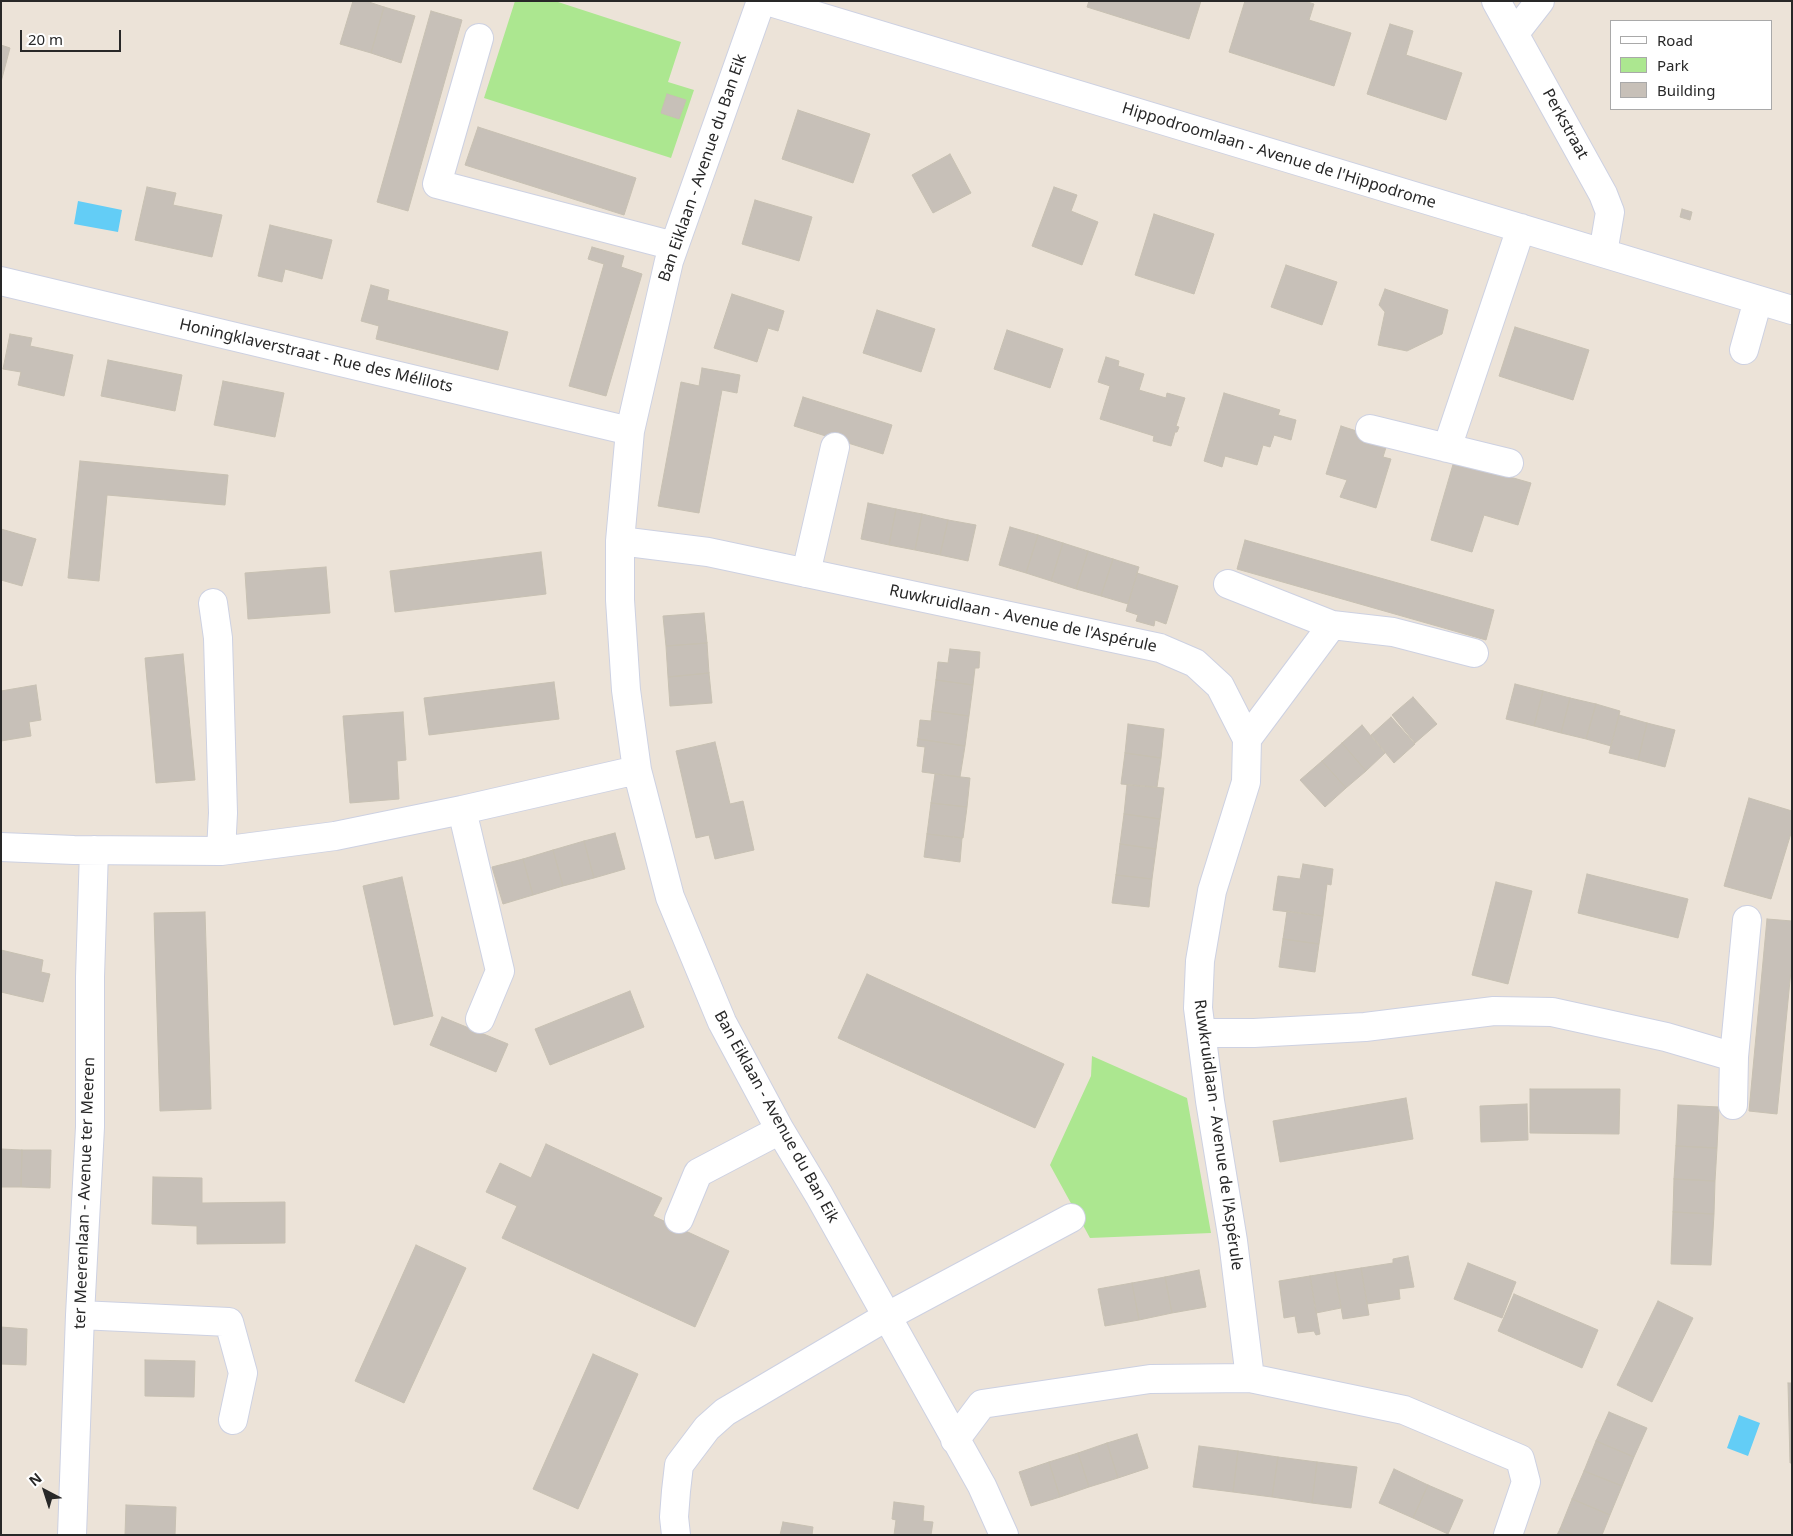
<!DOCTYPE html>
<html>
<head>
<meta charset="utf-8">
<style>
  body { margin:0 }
  #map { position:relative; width:1793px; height:1536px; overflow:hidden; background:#ece3d8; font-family:"Noto Sans",sans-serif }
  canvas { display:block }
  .frame { position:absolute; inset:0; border:2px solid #282828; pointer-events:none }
  .legend { position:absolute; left:1610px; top:20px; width:162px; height:90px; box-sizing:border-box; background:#fff; border:1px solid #a9a9a9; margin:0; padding:6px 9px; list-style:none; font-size:15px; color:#282828 }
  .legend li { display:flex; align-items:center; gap:10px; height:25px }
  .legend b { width:25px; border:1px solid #a9a9a9 }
  .north { position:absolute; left:20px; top:1466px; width:50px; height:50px; -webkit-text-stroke:4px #fff; paint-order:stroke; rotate:320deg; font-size:14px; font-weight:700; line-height:20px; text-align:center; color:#282828 }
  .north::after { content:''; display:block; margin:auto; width:18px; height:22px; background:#282828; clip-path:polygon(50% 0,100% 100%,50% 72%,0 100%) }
  .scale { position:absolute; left:20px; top:30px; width:101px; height:22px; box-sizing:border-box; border:2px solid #282828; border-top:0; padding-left:6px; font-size:15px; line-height:18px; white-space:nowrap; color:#282828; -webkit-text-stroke:4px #fff; paint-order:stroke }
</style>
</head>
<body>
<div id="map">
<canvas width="1793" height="1536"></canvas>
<div class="frame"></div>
<ul class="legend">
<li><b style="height:6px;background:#fff"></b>Road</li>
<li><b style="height:14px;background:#ace790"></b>Park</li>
<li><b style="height:14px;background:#c7c0b8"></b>Building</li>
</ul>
<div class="north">N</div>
<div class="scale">20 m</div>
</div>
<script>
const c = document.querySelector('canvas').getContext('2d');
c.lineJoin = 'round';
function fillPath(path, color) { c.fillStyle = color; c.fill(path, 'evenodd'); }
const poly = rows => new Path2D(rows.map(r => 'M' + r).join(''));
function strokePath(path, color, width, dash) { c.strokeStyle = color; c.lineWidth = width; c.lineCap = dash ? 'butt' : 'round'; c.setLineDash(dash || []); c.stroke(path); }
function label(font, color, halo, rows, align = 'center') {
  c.font = font + ' "Noto Sans",sans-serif'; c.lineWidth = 4; c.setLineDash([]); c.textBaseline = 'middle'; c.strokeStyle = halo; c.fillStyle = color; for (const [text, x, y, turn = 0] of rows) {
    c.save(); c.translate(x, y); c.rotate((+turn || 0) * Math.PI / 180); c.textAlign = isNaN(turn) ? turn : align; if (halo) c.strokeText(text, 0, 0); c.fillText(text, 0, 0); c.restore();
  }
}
fillPath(poly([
  [515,1,555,1,681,42,668,82,694,90,671,158,484,98],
  [1092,1056,1187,1098,1211,1233,1090,1238,1050,1165,1091,1076]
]), '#ace790');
fillPath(poly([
  [78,201,122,210,118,232,74,224],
  [1739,1415,1760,1423,1748,1456,1727,1448]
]), '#63cdf6');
const building = poly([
  [353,1,366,1,384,7,371,53,340,44,353,1],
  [1089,1,1201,1,1189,39,1087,7,1089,1],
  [1245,1,1304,1,1314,4,1309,20,1351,33,1334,86,1229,52,1245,1],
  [384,7,415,16,401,63,371,53,384,7],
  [431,11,462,20,408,211,377,202,431,11],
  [1390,24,1413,31,1406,55,1462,73,1446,120,1367,94,1390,24],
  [1,45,10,48,1,82,1,45],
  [667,94,686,100,679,119,661,113,667,94],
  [798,110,870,134,853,183,782,159,798,110],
  [478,127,636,178,624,215,465,165,478,127],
  [950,154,971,193,933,213,912,175,950,154],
  [147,187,176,193,173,205,222,215,212,257,135,240,147,187],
  [1054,187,1077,195,1071,211,1098,222,1082,265,1032,246,1054,187],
  [755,200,812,217,799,261,742,244,755,200],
  [1682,209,1692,212,1690,220,1680,217,1682,209],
  [1154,214,1214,234,1194,294,1135,275,1154,214],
  [270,225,332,240,322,279,285,269,282,282,258,276,270,225],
  [592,247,624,256,621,267,642,274,606,396,569,386,604,264,588,259,592,247],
  [1286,265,1337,282,1322,325,1271,307,1286,265],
  [371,285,389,290,387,300,508,332,498,370,376,339,379,326,361,321,371,285],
  [1385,289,1448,310,1442,334,1407,351,1378,345,1385,312,1379,305,1385,289],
  [732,294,784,311,778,331,768,328,757,362,714,348,732,294],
  [877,310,935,329,921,372,863,353,877,310],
  [1515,327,1589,350,1573,400,1499,376,1515,327],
  [1007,330,1063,349,1050,388,994,369,1007,330],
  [10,334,32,338,30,346,73,355,64,396,18,385,21,372,3,369,10,334],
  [1106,357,1119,361,1118,366,1144,374,1139,390,1166,398,1167,393,1185,398,1176,426,1179,427,1177,432,1175,432,1171,446,1153,441,1154,436,1100,419,1110,386,1098,382,1106,357],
  [108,360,182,375,175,411,101,396,108,360],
  [702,368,740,375,737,393,722,390,699,513,658,506,681,382,699,386,702,368],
  [223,381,284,393,275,437,214,425,223,381],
  [1224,393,1280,410,1278,415,1296,420,1291,440,1274,435,1270,447,1263,445,1257,465,1225,456,1222,467,1204,461,1224,393],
  [803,397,892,425,883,454,794,426,803,397],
  [1341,426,1388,441,1383,457,1391,459,1376,508,1340,497,1347,480,1326,474,1341,426],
  [80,461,228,475,225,505,107,495,99,581,68,578,80,461],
  [1454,461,1531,483,1518,525,1484,515,1472,552,1431,540,1454,461],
  [868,503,896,509,889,545,861,539,868,503],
  [896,509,922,514,915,550,889,545,896,509],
  [922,514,948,520,940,555,915,550,922,514],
  [948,520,976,525,968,561,940,555,948,520],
  [1010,527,1038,535,1026,573,999,565,1010,527],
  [1,529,36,539,22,586,1,580,1,529],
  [1038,535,1063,543,1051,581,1026,573,1038,535],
  [1245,540,1494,610,1486,640,1237,569,1245,540],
  [1063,543,1088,551,1076,589,1051,581,1063,543],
  [1088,551,1113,559,1101,596,1076,589,1088,551],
  [541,552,546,594,395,612,390,571,541,552],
  [1113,559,1139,567,1128,604,1101,596,1113,559],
  [326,567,330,613,248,619,245,573,326,567],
  [1137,573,1178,586,1166,624,1155,620,1154,626,1136,621,1138,615,1126,611,1137,573],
  [704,613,707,643,666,646,663,616,704,613],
  [707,643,709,673,668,677,666,646,707,643],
  [950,649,980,652,979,668,975,668,973,685,936,680,938,662,948,663,950,649],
  [183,654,195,780,156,783,145,658,183,654],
  [709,673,712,703,670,706,668,677,709,673],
  [936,680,973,685,969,716,932,711,936,680],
  [554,682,559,719,429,735,424,698,554,682],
  [1515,684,1543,691,1534,726,1506,719,1515,684],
  [36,685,41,720,29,722,31,736,1,741,1,691,36,685],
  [1543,691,1570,698,1561,733,1534,726,1543,691],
  [1413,697,1437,724,1415,743,1392,715,1413,697],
  [1570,698,1596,704,1586,739,1561,733,1570,698],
  [1596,704,1620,711,1611,746,1586,739,1596,704],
  [932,711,969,716,965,746,918,739,920,720,931,721,932,711],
  [403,712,406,760,397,761,399,799,350,803,343,716,403,712],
  [1619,715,1647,723,1638,760,1609,753,1619,715],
  [1391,717,1415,744,1394,763,1371,735,1391,717],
  [1647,723,1675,730,1665,767,1638,760,1647,723],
  [1128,724,1164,729,1161,758,1125,753,1128,724],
  [1362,725,1385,753,1366,771,1342,743,1362,725],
  [918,739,965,746,960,777,922,772,925,747,917,746,918,739],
  [715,742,730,804,743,801,754,850,715,859,709,835,696,838,676,751,715,742],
  [1342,743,1366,771,1346,788,1322,761,1342,743],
  [1125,753,1161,758,1157,787,1121,784,1125,753],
  [1322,761,1346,788,1325,807,1300,780,1322,761],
  [935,774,970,778,967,807,931,803,935,774],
  [1127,785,1164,788,1160,819,1124,814,1127,785],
  [1749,798,1792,811,1792,830,1771,899,1724,886,1749,798],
  [931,803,967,807,963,838,927,834,931,803],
  [1124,814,1160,819,1156,849,1120,844,1124,814],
  [615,833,625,869,594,878,584,841,615,833],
  [927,834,962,838,960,862,924,857,927,834],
  [584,841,594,878,563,886,553,850,584,841],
  [1120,844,1156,849,1152,879,1116,875,1120,844],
  [553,850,563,886,533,895,523,859,553,850],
  [523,859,533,895,503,904,492,867,523,859],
  [1303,864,1333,869,1331,885,1327,884,1323,916,1273,910,1278,876,1300,879,1303,864],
  [1587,874,1688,899,1678,938,1578,913,1587,874],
  [1116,875,1152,879,1149,907,1112,903,1116,875],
  [402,877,433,1016,394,1025,363,886,402,877],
  [1496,882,1532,891,1508,984,1472,975,1496,882],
  [1287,911,1323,916,1319,944,1283,939,1287,911],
  [205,912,211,1109,160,1111,154,913,205,912],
  [1767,919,1792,921,1792,960,1777,1114,1749,1111,1767,919],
  [1283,939,1319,944,1315,972,1279,967,1283,939],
  [1,950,43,960,41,972,50,974,43,1002,1,992,1,950],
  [867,974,1064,1064,1035,1128,838,1038,867,974],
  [630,991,644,1027,550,1065,535,1029,630,991],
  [442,1017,508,1044,496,1072,430,1045,442,1017],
  [1530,1089,1620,1089,1619,1134,1530,1133,1530,1089],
  [1406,1098,1413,1139,1280,1162,1273,1121,1406,1098],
  [1527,1104,1528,1140,1481,1142,1480,1106,1527,1104],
  [1678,1105,1719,1107,1717,1148,1676,1146,1678,1105],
  [546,1144,662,1198,653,1216,729,1251,695,1327,502,1238,517,1206,486,1192,500,1163,531,1178,546,1144],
  [1676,1146,1717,1148,1715,1181,1674,1179,1676,1146],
  [1,1149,22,1150,21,1187,1,1187,1,1149],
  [22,1150,51,1150,50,1188,21,1187,22,1150],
  [153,1177,202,1178,202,1203,285,1202,285,1243,197,1244,197,1226,152,1224,153,1177],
  [1674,1179,1715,1181,1714,1214,1673,1212,1674,1179],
  [1673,1212,1714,1214,1711,1265,1671,1264,1673,1212],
  [416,1245,466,1268,404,1403,355,1381,416,1245],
  [1408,1256,1414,1287,1399,1289,1400,1299,1367,1304,1361,1268,1393,1263,1393,1259,1408,1256],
  [1468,1263,1516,1282,1502,1318,1454,1299,1468,1263],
  [1361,1268,1369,1315,1343,1319,1335,1272,1361,1268],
  [1199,1270,1206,1307,1172,1313,1165,1277,1199,1270],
  [1335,1272,1341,1308,1316,1313,1310,1276,1335,1272],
  [1310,1276,1320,1334,1316,1335,1314,1331,1298,1333,1295,1316,1284,1318,1279,1281,1310,1276],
  [1165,1277,1172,1313,1139,1320,1132,1283,1165,1277],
  [1132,1283,1139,1320,1105,1326,1098,1289,1132,1283],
  [1514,1294,1598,1330,1582,1368,1498,1331,1514,1294],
  [1658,1301,1693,1318,1652,1402,1617,1385,1658,1301],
  [1,1327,27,1329,26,1365,1,1364,1,1327],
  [593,1354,638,1374,578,1509,533,1489,593,1354],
  [145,1360,195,1361,194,1397,145,1396,145,1360],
  [1788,1383,1792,1383,1792,1463,1790,1463,1788,1383],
  [1609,1412,1647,1428,1634,1457,1596,1441,1609,1412],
  [1137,1434,1148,1468,1118,1478,1107,1443,1137,1434],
  [1596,1441,1634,1457,1622,1486,1584,1471,1596,1441],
  [1107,1443,1118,1478,1089,1487,1078,1453,1107,1443],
  [1199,1446,1238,1451,1233,1492,1193,1487,1199,1446],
  [1238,1451,1278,1457,1272,1497,1233,1492,1238,1451],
  [1078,1453,1089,1487,1060,1497,1049,1462,1078,1453],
  [1278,1457,1317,1462,1312,1503,1272,1497,1278,1457],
  [1049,1462,1060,1497,1031,1506,1019,1472,1049,1462],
  [1317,1462,1357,1467,1351,1508,1312,1503,1317,1462],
  [1394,1469,1428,1485,1413,1518,1379,1503,1394,1469],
  [1584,1471,1622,1486,1610,1515,1572,1499,1584,1471],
  [1428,1485,1463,1500,1448,1534,1413,1518,1428,1485],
  [1572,1499,1610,1515,1602,1535,1574,1535,1560,1529,1572,1499],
  [894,1502,924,1506,923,1521,933,1522,931,1535,894,1535,896,1520,892,1519,894,1502],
  [126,1505,176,1507,175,1535,125,1535,126,1505],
  [783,1522,813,1527,812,1535,780,1535,783,1522],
  [1560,1529,1574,1535,1557,1535,1560,1529]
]);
fillPath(building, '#c7c0b8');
strokePath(building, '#c7c0b2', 1);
const minor = poly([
  [761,1,669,261,630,431,620,541,620,600,626,690,637,770,670,897,722,1022,780,1130,819,1195,982,1486,1004,1535],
  [767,1,1792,310],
  [1496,1,1603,194,1610,212,1603,253],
  [1515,33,1540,1],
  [479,38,437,184,674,246],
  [1,281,630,431],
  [1744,350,1758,300],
  [1370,429,1509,463],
  [1447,448,1521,228],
  [620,541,708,552,1160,648,1195,663,1220,686,1247,739,1246,782,1212,891,1200,961,1198,1008,1210,1101,1233,1241,1250,1378],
  [806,573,835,447],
  [1228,584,1332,625,1393,632,1474,653],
  [213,603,218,638,223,813,221,851],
  [1247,739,1332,625],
  [462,810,500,971,480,1019],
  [1,847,74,850,221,851,335,836,462,810,637,770],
  [1202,1033,1254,1033,1365,1027,1494,1011,1552,1012,1666,1037,1734,1057],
  [1733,1105,1734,1057,1747,920],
  [679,1219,698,1173,780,1130],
  [80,1315,229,1322,243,1373,233,1420],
  [955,1440,982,1404,1150,1379,1250,1378,1404,1410,1520,1459,1526,1482,1508,1535],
  [72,1535,80,1315,90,1127,90,977,94,850],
  [676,1535,674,1517,676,1491,679,1465,707,1428,725,1412,886,1317,1071,1218]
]);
strokePath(minor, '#cdd1e2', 30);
strokePath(minor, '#fff', 28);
label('16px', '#282828', '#fff', [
  ["Perkstraat",1565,124,61],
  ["Hippodroomlaan - Avenue de l'Hippodrome",1279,156,17],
  ["Ban Eiklaan - Avenue du Ban Eik",703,168,-71],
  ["Honingklaverstraat - Rue des Mélilots",316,356,13],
  ["Ruwkruidlaan - Avenue de l'Aspérule",1023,619,12],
  ["Ban Eiklaan - Avenue du Ban Eik",776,1117,61],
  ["Ruwkruidlaan - Avenue de l'Aspérule",1218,1135,82],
  ["ter Meerenlaan - Avenue ter Meeren",85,1193,-88]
]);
</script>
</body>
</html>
